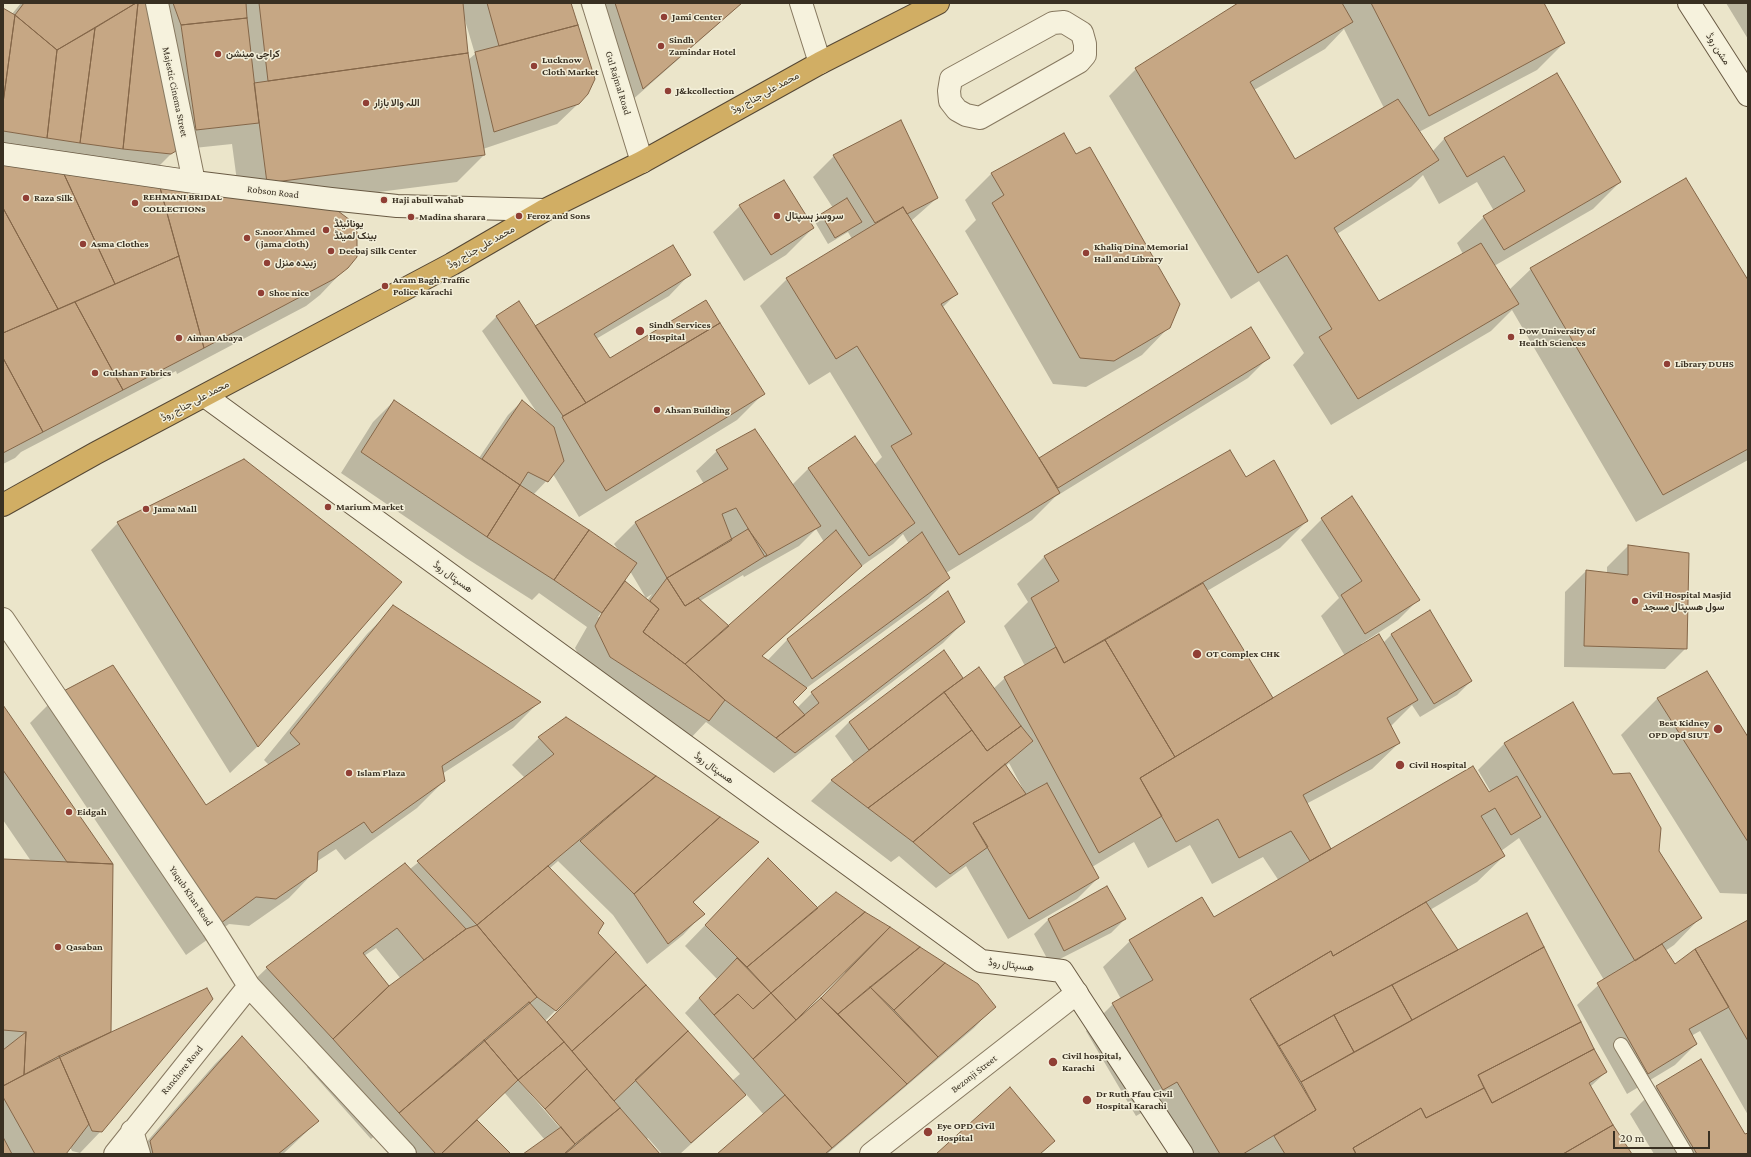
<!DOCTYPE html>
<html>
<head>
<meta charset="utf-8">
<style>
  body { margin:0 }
  #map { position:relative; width:1751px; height:1157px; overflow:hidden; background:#ebe5ca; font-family:"Crimson Pro",serif }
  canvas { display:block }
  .frame { position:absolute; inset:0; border:4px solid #393022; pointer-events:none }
  .scale { position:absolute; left:1613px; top:1131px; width:97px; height:18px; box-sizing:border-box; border:2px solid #393022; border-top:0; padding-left:5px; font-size:12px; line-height:14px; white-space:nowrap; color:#393022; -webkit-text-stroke:3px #f3efd9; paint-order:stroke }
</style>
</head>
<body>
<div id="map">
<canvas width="1751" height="1157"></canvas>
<div class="frame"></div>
<div class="scale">20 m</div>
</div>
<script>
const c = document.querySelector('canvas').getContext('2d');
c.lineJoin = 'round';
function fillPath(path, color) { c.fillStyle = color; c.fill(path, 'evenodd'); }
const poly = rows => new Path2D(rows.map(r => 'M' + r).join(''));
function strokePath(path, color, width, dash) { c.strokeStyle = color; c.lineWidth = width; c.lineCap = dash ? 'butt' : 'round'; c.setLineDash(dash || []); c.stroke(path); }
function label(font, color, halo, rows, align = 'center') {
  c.font = font + ' "Crimson Pro",Vazirmatn,serif'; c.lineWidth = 3; c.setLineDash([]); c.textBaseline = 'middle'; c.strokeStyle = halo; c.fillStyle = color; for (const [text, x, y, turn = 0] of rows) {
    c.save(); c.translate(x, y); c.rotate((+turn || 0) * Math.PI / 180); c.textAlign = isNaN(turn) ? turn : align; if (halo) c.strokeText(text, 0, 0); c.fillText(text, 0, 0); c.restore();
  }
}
fillPath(poly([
  [21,3,570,3,579,103,557,124,483,149,484,155,457,182,292,203,356,233,356,257,320,295,306,306,177,374,176,371,21,452,15,458,3,464,3,164,239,196,232,144,175,150,154,171,3,155,3,9,12,14],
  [464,17,475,54,468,60,467,53],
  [580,3,742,3,622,109,590,9,583,11],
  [1240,3,1543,3,1564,43,1537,70,1419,132,1432,152,1444,139,1557,74,1620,182,1593,209,1494,266,1509,290,1531,269,1748,281,1748,460,1636,522,1512,310,1491,331,1331,425,1293,365,1304,353,1259,281,1231,299,1109,96,1136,69],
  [1344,29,1384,108,1295,161,1254,90,1325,49],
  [1423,175,1439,204,1477,182,1494,211,1484,217,1457,243,1463,254,1378,302,1337,234,1411,187],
  [1726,3,1748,3,1748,39],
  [834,156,937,198,911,221,956,294,943,307,1039,459,1251,329,1268,358,1248,378,1055,497,1032,520,946,573,949,578,928,599,805,689,791,702,797,708,812,693,964,622,943,643,774,773,706,722,688,741,590,678,575,648,587,627,539,593,532,600,466,558,341,473,373,422,394,401,479,458,508,415,522,401,538,414,482,331,496,317,519,303,535,328,689,275,669,296,596,339,610,360,764,393,737,420,579,517,553,474,534,494,619,551,614,544,635,523,704,484,696,471,717,451,792,485,809,468,874,465,882,457,830,372,809,385,760,306,787,279,852,239,848,232,828,244,815,222,833,208,813,177],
  [816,529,824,542,729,627,700,601,743,575,744,577,799,546],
  [903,534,909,544,787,640,767,661,761,657,859,568,893,544],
  [630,571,646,598,652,594,647,601,623,581],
  [605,607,607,609,600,618,598,617],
  [992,173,1169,327,1142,355,1086,387,1053,384,965,231,976,220,965,200],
  [740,206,813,228,786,255,744,281,713,232],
  [1230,451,1246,478,1307,521,1280,548,1207,591,1273,699,1345,656,1321,616,1339,598,1301,540,1322,519,1419,599,1398,620,1361,644,1362,645,1383,643,1391,635,1429,611,1471,681,1457,695,1420,717,1412,705,1390,727,1399,743,1372,769,1306,804,1330,851,1491,792,1478,770,1505,743,1613,775,1700,918,1674,945,1665,951,1675,965,1748,922,1748,1115,1700,1031,1691,1036,1696,1044,1675,1065,1627,1094,1577,1005,1604,980,1519,838,1501,851,1504,856,1477,882,1430,910,1457,951,1543,947,1606,1072,1590,1087,1630,1154,1178,1154,1150,1108,1136,1116,1086,1031,1113,1004,1121,999,1103,967,1130,941,1214,919,1279,881,1263,857,1212,884,1190,845,1148,868,1134,842,1092,867,1098,878,1077,899,1008,939,966,866,936,888,899,856,891,862,811,801,831,781,854,763,835,736,849,722,944,652,963,679,993,689,1005,678,1025,666,1004,626,1028,602,1017,584,1044,557],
  [1009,763,1024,791,1023,791,1005,767],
  [1306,1094,1308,1094,1320,1114,1318,1115],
  [118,523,400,583,257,747,230,773,91,550],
  [1628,546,1686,648,1665,669,1564,667,1565,592,1586,571,1607,573,1607,567],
  [394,607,539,702,513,728,442,774,444,781,417,808,345,860,336,849,316,862,316,870,289,898,249,926,229,924,186,955,30,723,57,696,206,806,269,765,264,760,367,634],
  [1658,698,1748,739,1748,894,1720,893,1621,735],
  [3,707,112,865,110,1034,101,1131,80,1153,72,1151,70,1147,65,1154,3,1154,3,860,31,861,3,820],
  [566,719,757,843,693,903,703,914,683,935,647,964,613,915,558,861,549,869,597,933,732,1081,740,1074,685,1013,717,979,685,946,768,860,818,909,836,894,977,985,994,1007,974,1028,827,1154,719,1154,764,1115,746,1094,680,1154,662,1154,648,1138,646,1140,659,1154,525,1154,545,1140,504,1092,476,1120,509,1154,397,1154,378,1133,371,1139,307,1067,313,1061,246,988,267,968,410,869,525,778,512,765,539,738],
  [376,948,401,979,389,988,364,956],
  [601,965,603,966,547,1023,545,1021],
  [844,972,846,973,817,1003,796,1022,795,1021],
  [483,1040,563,1128,560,1128],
  [1125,919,1111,933,1050,964,1034,934,1048,920],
  [242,1037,318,1121,283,1154,136,1154,215,1064],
  [1700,1061,1745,1136,1748,1134,1748,1154,1654,1154,1630,1114,1657,1087]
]), '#0003');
const building = poly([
  [24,3,136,3,57,50,15,15,24,3],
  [136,3,138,3,123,149,80,143,95,28,136,3],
  [138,3,151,3,178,143,176,151,171,154,123,149,138,3],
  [173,3,246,3,247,18,181,25,173,3],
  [259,3,463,3,468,53,268,81,259,3],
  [487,3,571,3,578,25,499,46,487,3],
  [615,3,742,3,643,89,615,3],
  [1238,3,1342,3,1353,22,1250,82,1295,159,1398,99,1439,160,1334,228,1379,301,1481,243,1519,304,1358,399,1319,337,1332,329,1287,255,1258,273,1135,68,1238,3],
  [1371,3,1544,3,1565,43,1429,116,1371,3],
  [3,8,15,15,3,103,3,8],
  [15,15,57,50,47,138,3,131,3,103,15,15],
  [247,18,259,123,196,130,181,25,247,18],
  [578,25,595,79,588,94,579,104,494,132,475,52,578,25],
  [95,28,80,143,47,138,57,50,95,28],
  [468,53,485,155,267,183,254,83,468,53],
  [1557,73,1621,182,1504,250,1483,216,1525,191,1504,156,1467,177,1444,138,1557,73],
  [901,120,938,198,907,214,903,207,875,223,833,155,901,120],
  [1064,133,1076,154,1090,147,1180,304,1170,328,1114,361,1080,358,992,203,1004,195,991,173,1064,133],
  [3,162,63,172,115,284,58,309,3,208,3,162],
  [63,172,159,184,179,256,115,284,63,172],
  [1686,178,1748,280,1748,449,1663,495,1530,268,1686,178],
  [784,180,814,228,771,255,739,205,784,180],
  [159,184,322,207,338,211,350,220,357,232,357,257,348,268,334,279,204,348,159,184],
  [847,198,862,222,835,238,821,214,847,198],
  [903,207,958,294,941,304,1039,458,1060,493,959,555,891,446,912,434,857,346,836,359,786,278,903,207],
  [3,208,58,309,3,333,3,208],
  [673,245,691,275,594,334,610,358,706,300,720,323,586,403,535,326,673,245],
  [179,256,204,348,123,390,75,302,179,256],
  [519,301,586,403,563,416,496,316,519,301],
  [75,302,123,390,43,432,3,358,3,333,75,302],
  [720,323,765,394,606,491,562,417,720,323],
  [1251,327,1270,358,1058,488,1039,458,1251,327],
  [3,358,43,432,3,453,3,358],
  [394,400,520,485,487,537,361,452,394,400],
  [522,400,554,427,564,461,548,482,528,472,520,485,482,459,522,400],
  [755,429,821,526,765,557,736,508,722,514,732,540,667,578,635,522,728,469,716,450,755,429],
  [855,436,915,523,869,556,808,468,855,436],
  [1230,450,1246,477,1274,460,1308,521,1064,663,1031,598,1059,581,1044,556,1230,450],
  [244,459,402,582,258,747,117,522,244,459],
  [520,485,589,530,554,580,487,537,520,485],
  [1352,496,1420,600,1365,634,1341,595,1362,581,1321,518,1352,496],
  [748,529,767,555,685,606,667,578,748,529],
  [589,530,637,563,602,613,554,580,589,530],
  [836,530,862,566,762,656,807,688,793,702,805,715,776,738,725,700,685,664,836,530],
  [922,532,950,578,812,679,787,639,922,532],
  [1628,545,1689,553,1687,649,1584,646,1586,570,1628,575,1628,545],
  [667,578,685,606,698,598,729,626,685,664,643,632,659,609,650,601,667,578],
  [625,581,659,609,643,632,685,664,725,700,709,721,610,657,595,626,602,613,625,581],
  [1203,583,1273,698,1175,757,1105,640,1203,583],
  [948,591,965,622,795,753,776,738,819,703,811,692,948,591],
  [393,605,541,702,442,766,445,781,372,833,364,822,318,852,317,871,276,899,256,897,213,929,56,695,113,665,206,805,300,744,290,733,393,605],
  [1430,610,1472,681,1434,704,1391,634,1430,610],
  [1379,634,1418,700,1387,718,1400,743,1303,795,1331,849,1310,861,1291,831,1239,858,1218,819,1176,842,1140,778,1379,634],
  [1105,640,1175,757,1140,778,1162,816,1099,853,1004,677,1056,647,1064,663,1105,640],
  [944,650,963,678,869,750,849,722,944,650],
  [979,667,1021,726,987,751,944,692,979,667],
  [1707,671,1748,737,1748,842,1657,698,1707,671],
  [944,692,972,730,868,808,831,780,944,692],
  [1573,702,1613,774,1630,773,1661,828,1659,851,1702,918,1635,961,1504,743,1573,702],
  [3,705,113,864,67,862,3,770,3,705],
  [566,717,656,776,477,925,417,861,554,754,538,737,566,717],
  [1021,726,1033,741,913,842,868,808,972,730,987,751,1021,726],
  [1005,764,1026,794,973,823,988,847,950,874,913,842,1005,764],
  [1473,766,1489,792,1517,776,1541,817,1511,835,1495,808,1481,816,1505,856,1333,956,1331,951,1250,999,1316,1110,1243,1154,1220,1154,1177,1082,1163,1090,1112,1003,1153,980,1129,940,1202,897,1214,917,1473,766],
  [656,776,720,817,634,894,580,841,656,776],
  [1047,783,1099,878,1029,919,973,823,1047,783],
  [720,817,759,842,693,902,705,914,668,944,634,894,720,817],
  [768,858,818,908,747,967,705,925,768,858],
  [3,859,113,864,111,1032,24,1075,26,1032,3,1030,3,859],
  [405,863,466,929,424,960,397,928,363,953,389,986,333,1039,266,967,405,863],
  [548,866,604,923,598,933,616,952,556,1011,537,997,477,925,548,866],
  [1107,886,1126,919,1064,951,1048,919,1107,886],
  [836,892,865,912,771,993,747,967,836,892],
  [1426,902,1458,950,1334,1015,1279,1046,1250,999,1331,951,1333,956,1426,902],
  [865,912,890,927,796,1020,771,993,865,912],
  [1527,913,1544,947,1412,1020,1392,985,1527,913],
  [1748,920,1748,1041,1695,949,1748,920],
  [477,925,537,997,399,1113,333,1039,389,986,466,929,477,925],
  [890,927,920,947,838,1014,821,998,890,927],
  [1662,944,1675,964,1695,949,1729,1007,1689,1029,1697,1044,1648,1074,1597,983,1662,944],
  [920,947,945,963,894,1010,870,987,920,947],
  [1544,947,1581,1022,1478,1075,1484,1088,1426,1118,1421,1108,1353,1148,1356,1154,1285,1154,1274,1136,1316,1110,1301,1082,1544,947],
  [616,952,646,985,572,1051,547,1022,616,952],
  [737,958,771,993,753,1009,738,994,714,1015,699,998,737,958],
  [945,963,978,984,996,1007,938,1057,894,1010,945,963],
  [646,985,688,1031,614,1101,572,1051,646,985],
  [1392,985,1412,1020,1354,1052,1334,1015,1392,985],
  [870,987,938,1057,907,1084,838,1014,870,987],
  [207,988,213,999,102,1132,92,1131,59,1056,207,988],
  [771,993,796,1020,753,1059,714,1015,738,994,753,1009,771,993],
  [821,998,907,1084,832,1148,753,1059,821,998],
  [529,1002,564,1042,518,1080,484,1040,529,1002],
  [1334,1015,1354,1052,1301,1082,1279,1046,1334,1015],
  [1581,1022,1594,1049,1492,1103,1478,1075,1581,1022],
  [688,1031,746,1095,691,1143,635,1080,688,1031],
  [26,1032,24,1075,3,1086,3,1050,26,1032],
  [242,1036,319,1121,278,1154,153,1154,150,1141,242,1036],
  [484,1040,518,1080,441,1154,436,1154,399,1113,484,1040],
  [564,1042,587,1069,545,1109,518,1080,564,1042],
  [1594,1049,1607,1072,1589,1083,1613,1125,1563,1154,1356,1154,1353,1148,1421,1108,1426,1118,1484,1088,1492,1103,1594,1049],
  [59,1056,89,1124,66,1154,35,1154,3,1097,3,1086,59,1056],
  [1701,1059,1745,1134,1748,1133,1748,1154,1697,1154,1656,1086,1701,1059],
  [587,1069,620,1108,575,1144,545,1109,587,1069],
  [1010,1087,1055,1141,1040,1154,936,1154,1010,1087],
  [785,1095,832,1148,825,1154,717,1154,785,1095],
  [620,1108,660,1154,565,1154,620,1108],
  [477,1120,511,1154,441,1154,477,1120],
  [1613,1125,1632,1154,1563,1154,1613,1125],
  [561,1127,575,1144,564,1154,523,1154,561,1127],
  [3,1137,12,1154,3,1154,3,1137]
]);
fillPath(building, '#c6a784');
strokePath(building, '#846648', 1);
const lane = poly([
  [1621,1045,1686,1154]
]);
const street = poly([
  [157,3,194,182],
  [593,3,642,162],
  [801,3,820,63],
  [1064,22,1082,33,1085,44,1085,55,1079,62,980,118,966,115,957,110,950,101,949,91,951,79,1053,23,1064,22],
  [3,619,213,929,249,986,405,1154],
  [132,1131,139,1154],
  [115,1154,249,986],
  [871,1154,1077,993]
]);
const secondary = poly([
  [1689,3,1748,95],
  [3,154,194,182,331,199,397,206,545,210],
  [205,396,981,961,1062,971,1182,1154]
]);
const highway = poly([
  [3,505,96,453,452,264,545,210,642,162,820,63,938,3]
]);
strokePath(lane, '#877960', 16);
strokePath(street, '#877960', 24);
strokePath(secondary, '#695a43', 24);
strokePath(highway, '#554734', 24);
strokePath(lane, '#f6f2dd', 14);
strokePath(street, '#f6f2dd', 22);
strokePath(secondary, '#f6f2dd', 22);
strokePath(highway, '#d1ae64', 22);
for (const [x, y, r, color] of [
  [664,17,4,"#903f35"],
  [661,46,4,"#903f35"],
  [218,54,4,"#903f35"],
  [534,66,4,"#903f35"],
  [668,91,4,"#903f35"],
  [366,103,4,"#903f35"],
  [26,198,4,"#903f35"],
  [384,200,4,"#903f35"],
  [135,203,4,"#903f35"],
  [519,216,4,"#903f35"],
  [777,216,4,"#903f35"],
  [411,217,4,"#903f35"],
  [326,230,4,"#903f35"],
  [247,238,4,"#903f35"],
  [83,244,4,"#903f35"],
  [331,251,4,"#903f35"],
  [1086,253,4,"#903f35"],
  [267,263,4,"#903f35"],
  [385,286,4,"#903f35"],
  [261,293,4,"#903f35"],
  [640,331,5,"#903f35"],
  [1511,337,4,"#903f35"],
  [179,338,4,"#903f35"],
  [1667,364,4,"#903f35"],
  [95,373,4,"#903f35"],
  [657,410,4,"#903f35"],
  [328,507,4,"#903f35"],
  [146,509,4,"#903f35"],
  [1635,601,4,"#903f35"],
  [1197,654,5,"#903f35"],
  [1718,729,5,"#903f35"],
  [1400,765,5,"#903f35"],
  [349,773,4,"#903f35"],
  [69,812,4,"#903f35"],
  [58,947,4,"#903f35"],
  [1053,1062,5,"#903f35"],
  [1087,1100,5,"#903f35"],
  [928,1132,5,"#903f35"]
]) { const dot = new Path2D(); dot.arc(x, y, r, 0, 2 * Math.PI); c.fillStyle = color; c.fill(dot); strokePath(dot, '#f3efd9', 1.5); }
label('bold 10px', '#393022', '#f3efd9', [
  ["Jami Center",672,17],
  ["Sindh",669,40],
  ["Zamindar Hotel",669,52],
  ["کراچی مینشن",226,54],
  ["Lucknow",542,60],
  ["Cloth Market",542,72],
  ["J&kcollection",676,91],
  ["اللہ والا بازار",374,103],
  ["REHMANI BRIDAL",143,197],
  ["COLLECTIONs",143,209],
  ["Raza Silk",34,198],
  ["Haji abull wahab",392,200],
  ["Feroz and Sons",527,216],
  ["سروسز ہسپتال",785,216],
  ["Madina sharara",419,217],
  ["یونائیٹڈ",334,224],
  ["بینک لمیٹڈ",334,236],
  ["S.noor Ahmed",255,232],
  ["( jama cloth)",255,244],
  ["Asma Clothes",91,244],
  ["Khaliq Dina Memorial",1094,247],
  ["Hall and Library",1094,259],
  ["Deebaj Silk Center",339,251],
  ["زبیدہ منزل",275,263],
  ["Aram Bagh Traffic",393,280],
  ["Police karachi",393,292],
  ["Shoe nice",269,293],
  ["Sindh Services",649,325],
  ["Hospital",649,337],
  ["Dow University of",1519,331],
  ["Health Sciences",1519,343],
  ["Aiman Abaya",187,338],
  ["Library DUHS",1675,364],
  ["Gulshan Fabrics",103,373],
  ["Ahsan Building",665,410],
  ["Marium Market",336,507],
  ["Jama Mall",154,509],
  ["Civil Hospital Masjid",1643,595],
  ["سول ھسپتال مسجد",1643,607],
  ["OT Complex CHK",1206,654],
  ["Best Kidney",1709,723,"right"],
  ["OPD opd SIUT",1709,735,"right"],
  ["Civil Hospital",1409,765],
  ["Islam Plaza",357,773],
  ["Eidgah",77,812],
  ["Qasaban",66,947],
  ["Civil hospital,",1062,1056],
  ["Karachi",1062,1068],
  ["Dr Ruth Pfau Civil",1096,1094],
  ["Hospital Karachi",1096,1106],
  ["Eye OPD Civil",937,1126],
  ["Hospital",937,1138]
], 'left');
label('10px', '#393022', '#f3efd9', [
  ["مشن روڈ",1718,49,57],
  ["Gul Rajmal Road",618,83,73],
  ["Majestic Cinema Street",175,92,78],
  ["محمد علی جناح روڈ",765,93,-29],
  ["Robson Road",273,192,7],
  ["محمد علی جناح روڈ",481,247,-30],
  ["محمد علی جناح روڈ",195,401,-28],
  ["ھسپتال روڈ",453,577,36],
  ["ھسپتال روڈ",714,768,36],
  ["Yaqub Khan Road",191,896,56],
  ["ھسپتال روڈ",1011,965,7],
  ["Ranchore Road",182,1070,-51],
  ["Bezonji Street",974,1074,-38]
]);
</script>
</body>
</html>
